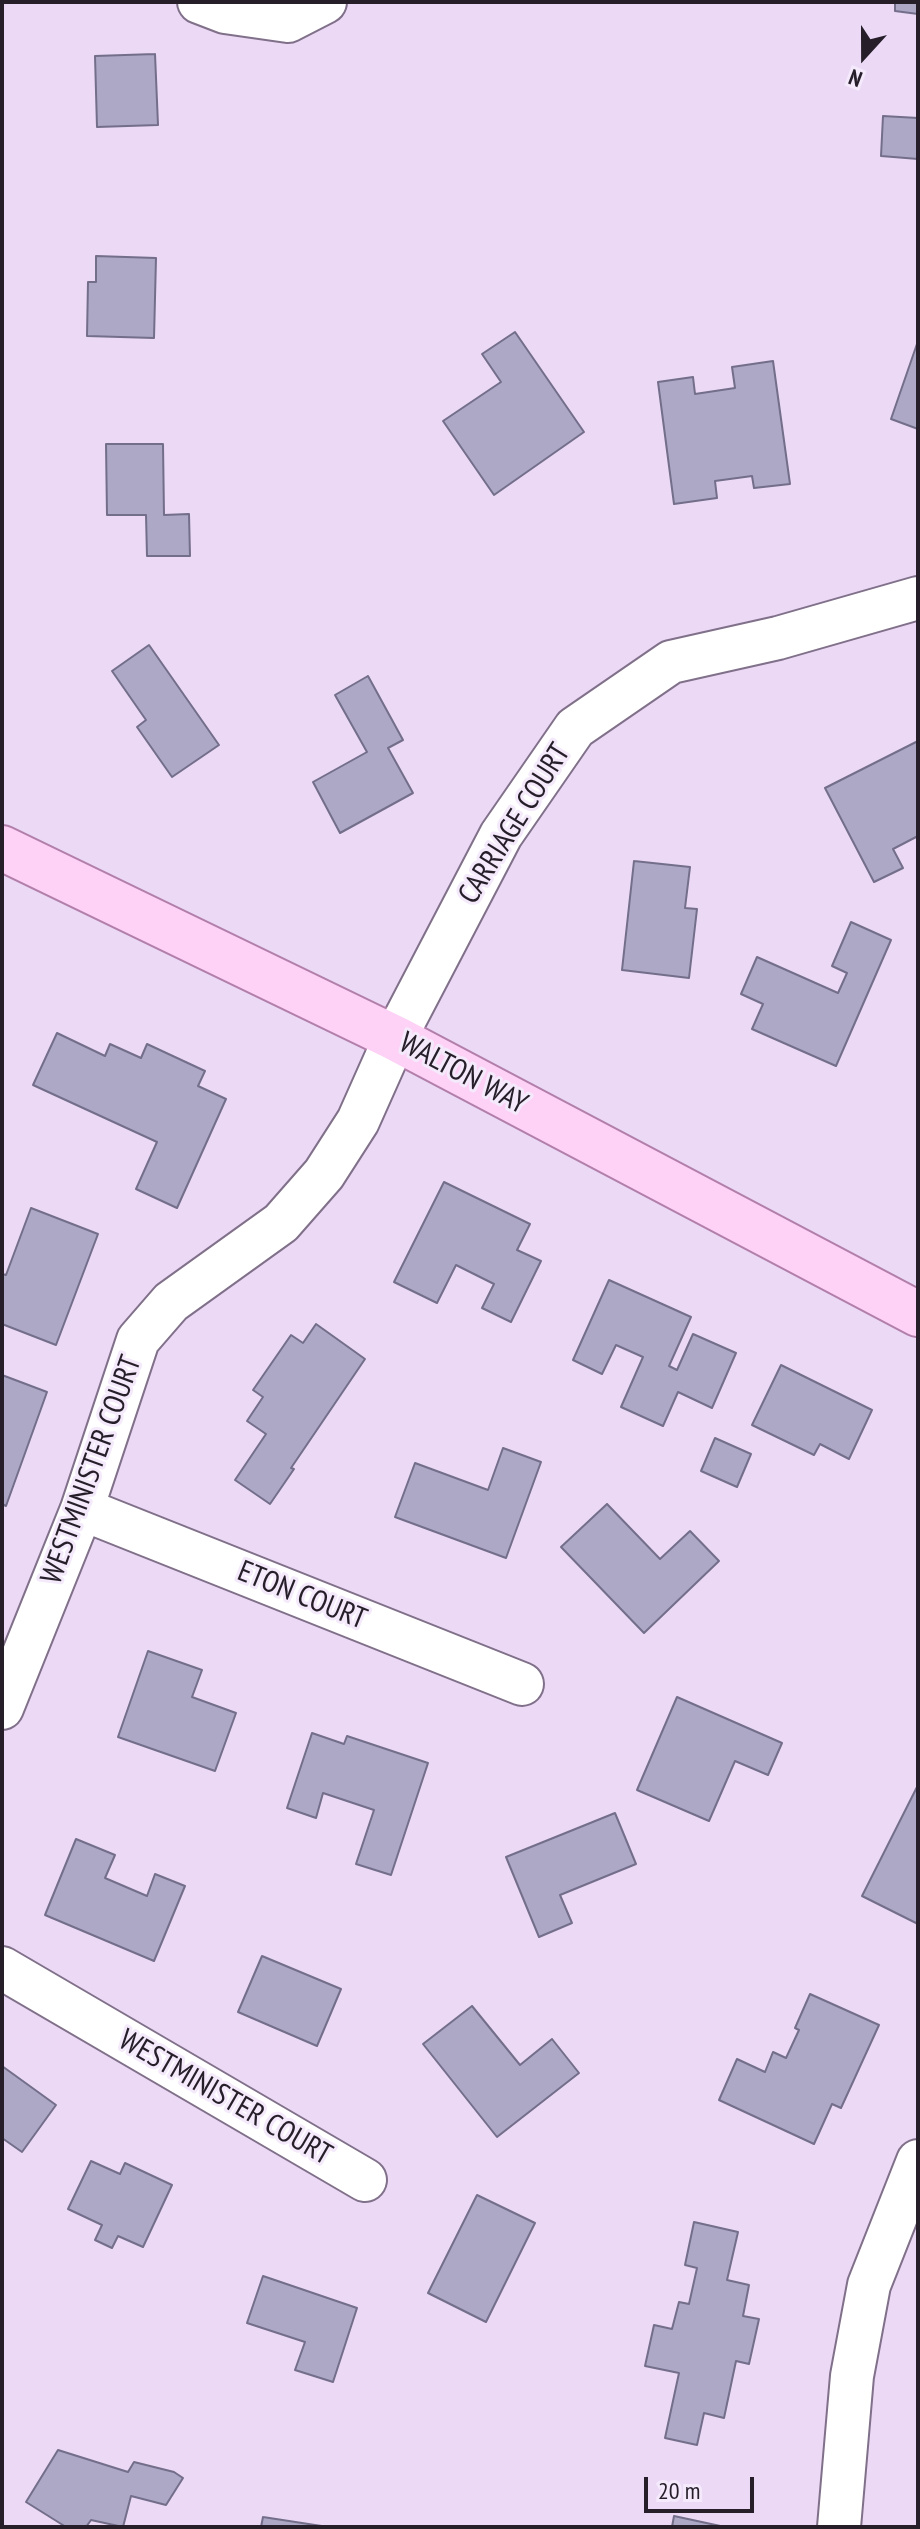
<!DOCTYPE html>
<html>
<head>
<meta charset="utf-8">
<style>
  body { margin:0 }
  #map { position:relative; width:920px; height:2529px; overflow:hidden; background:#ebd9f6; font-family:"PT Sans Narrow",sans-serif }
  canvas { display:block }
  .frame { position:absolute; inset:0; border:4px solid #261f2a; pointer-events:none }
  .north { position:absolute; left:824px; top:16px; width:80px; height:80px; -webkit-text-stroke:6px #f4eafb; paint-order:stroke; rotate:201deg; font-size:22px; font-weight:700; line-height:32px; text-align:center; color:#261f2a }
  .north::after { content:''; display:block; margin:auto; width:28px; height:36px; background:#261f2a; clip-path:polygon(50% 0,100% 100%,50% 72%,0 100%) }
  .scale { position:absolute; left:644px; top:2477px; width:110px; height:36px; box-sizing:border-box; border:4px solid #261f2a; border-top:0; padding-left:10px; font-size:24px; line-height:28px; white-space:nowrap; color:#261f2a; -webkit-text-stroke:6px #f4eafb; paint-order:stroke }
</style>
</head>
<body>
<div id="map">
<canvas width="920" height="2529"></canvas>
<div class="frame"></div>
<div class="north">N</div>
<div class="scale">20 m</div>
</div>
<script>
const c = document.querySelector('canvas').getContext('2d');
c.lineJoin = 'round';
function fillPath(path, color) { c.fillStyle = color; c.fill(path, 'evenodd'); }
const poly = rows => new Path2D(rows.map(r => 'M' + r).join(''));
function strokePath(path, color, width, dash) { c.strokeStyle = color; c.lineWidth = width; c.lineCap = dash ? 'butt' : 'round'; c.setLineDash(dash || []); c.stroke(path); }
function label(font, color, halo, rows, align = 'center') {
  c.font = font + ' "PT Sans Narrow",sans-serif'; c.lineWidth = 6; c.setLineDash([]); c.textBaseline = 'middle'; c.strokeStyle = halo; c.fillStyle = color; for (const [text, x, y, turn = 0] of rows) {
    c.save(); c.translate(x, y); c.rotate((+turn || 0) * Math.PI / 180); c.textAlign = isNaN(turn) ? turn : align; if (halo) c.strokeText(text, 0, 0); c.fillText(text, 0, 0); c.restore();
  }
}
const building = poly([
  [895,2,918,2,918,14,895,11,895,2],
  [155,54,158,125,97,127,95,56,155,54],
  [883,116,918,118,918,159,881,156,883,116],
  [96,256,156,258,154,338,87,336,88,282,96,282,96,256],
  [515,332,584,432,494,495,443,421,501,382,482,354,515,332],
  [918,341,918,429,891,419,918,341],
  [773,361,790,484,754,488,752,476,715,481,717,498,674,504,658,382,693,377,695,394,735,388,732,367,773,361],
  [106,444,163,444,164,515,189,514,190,556,147,556,146,515,107,515,106,444],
  [149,645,219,745,172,777,137,727,146,720,112,671,149,645],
  [368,676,403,740,388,748,413,793,340,833,313,782,367,752,335,695,368,676],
  [918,741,918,836,893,849,903,868,874,882,825,788,918,741],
  [634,861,690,867,685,908,697,909,689,978,622,970,634,861],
  [851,922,891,940,836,1066,752,1029,763,1004,741,994,757,957,838,993,847,973,832,966,851,922],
  [57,1033,105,1056,110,1044,141,1058,147,1044,205,1071,198,1086,226,1099,177,1208,136,1189,157,1142,33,1085,57,1033],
  [444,1182,530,1224,517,1250,541,1261,511,1322,482,1308,494,1284,456,1265,437,1303,394,1282,444,1182],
  [31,1208,98,1234,56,1345,2,1324,2,1274,6,1275,31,1208],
  [609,1280,691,1317,669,1366,677,1370,693,1334,736,1353,712,1408,678,1392,663,1426,621,1407,643,1357,616,1345,602,1374,573,1360,609,1280],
  [316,1324,365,1359,291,1468,294,1469,270,1504,235,1480,266,1434,247,1421,263,1397,253,1390,291,1335,303,1343,316,1324],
  [781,1365,872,1410,849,1459,820,1444,814,1455,752,1425,781,1365],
  [2,1375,47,1392,6,1506,2,1504,2,1375],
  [715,1438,751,1454,737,1487,701,1471,715,1438],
  [503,1448,541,1462,506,1558,395,1517,415,1463,488,1490,503,1448],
  [607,1504,660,1559,690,1531,719,1561,644,1633,561,1547,607,1504],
  [148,1651,202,1670,192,1697,236,1713,215,1771,118,1737,148,1651],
  [677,1697,782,1743,768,1775,735,1761,709,1821,637,1790,677,1697],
  [312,1733,344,1744,347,1736,428,1763,391,1875,356,1864,374,1810,323,1793,316,1818,287,1808,312,1733],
  [918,1785,918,1924,862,1896,918,1785],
  [615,1813,636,1864,560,1895,572,1923,539,1937,506,1857,615,1813],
  [76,1839,115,1855,105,1878,147,1896,155,1874,185,1886,154,1961,45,1915,76,1839],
  [262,1956,341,1989,317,2046,238,2012,262,1956],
  [810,1994,879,2025,841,2108,832,2104,814,2144,719,2100,737,2059,765,2072,773,2052,786,2058,799,2030,795,2028,810,1994],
  [472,2006,520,2065,552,2039,579,2073,497,2137,423,2044,472,2006],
  [2,2066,56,2105,22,2152,2,2138,2,2066],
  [91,2161,120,2174,125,2163,172,2185,143,2247,118,2236,112,2248,95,2240,102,2225,68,2209,91,2161],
  [477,2195,535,2223,486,2322,428,2293,477,2195],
  [694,2222,738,2232,727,2280,749,2285,743,2316,759,2319,749,2364,736,2361,724,2418,704,2413,697,2445,665,2438,679,2373,645,2366,654,2325,672,2329,679,2302,689,2304,697,2268,685,2265,694,2222],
  [263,2276,357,2308,333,2382,295,2370,305,2342,247,2323,263,2276],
  [58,2450,128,2472,134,2462,174,2472,183,2478,166,2505,131,2496,123,2527,91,2520,86,2527,66,2527,26,2502,58,2450],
  [674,2516,725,2527,672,2527,674,2516],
  [263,2517,328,2527,261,2527,263,2517]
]);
fillPath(building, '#aca8c6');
strokePath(building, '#736e8a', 2);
const minor = poly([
  [199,2,225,12,288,21,325,2],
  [82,1509,522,1684],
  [2,1708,82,1509,138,1340,171,1302,281,1223,324,1174,358,1121,395,1038,501,835,575,728,671,662,778,638,918,598],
  [2,1968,365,2180],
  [839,2527,852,2376,869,2285,918,2161]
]);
const major = poly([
  [2,848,395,1038,918,1314]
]);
strokePath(minor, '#807089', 46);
strokePath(major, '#b27fab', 48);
strokePath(minor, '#fff', 42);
strokePath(major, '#fed1f6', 44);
label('30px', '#261f2a', '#f4eafb', [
  ["CARRIAGE COURT",515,824,-58],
  ["WALTON WAY",463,1074,28],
  ["WESTMINISTER COURT",92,1470,-70],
  ["ETON COURT",302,1596,22],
  ["WESTMINISTER COURT",225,2098,30]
]);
</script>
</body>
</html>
